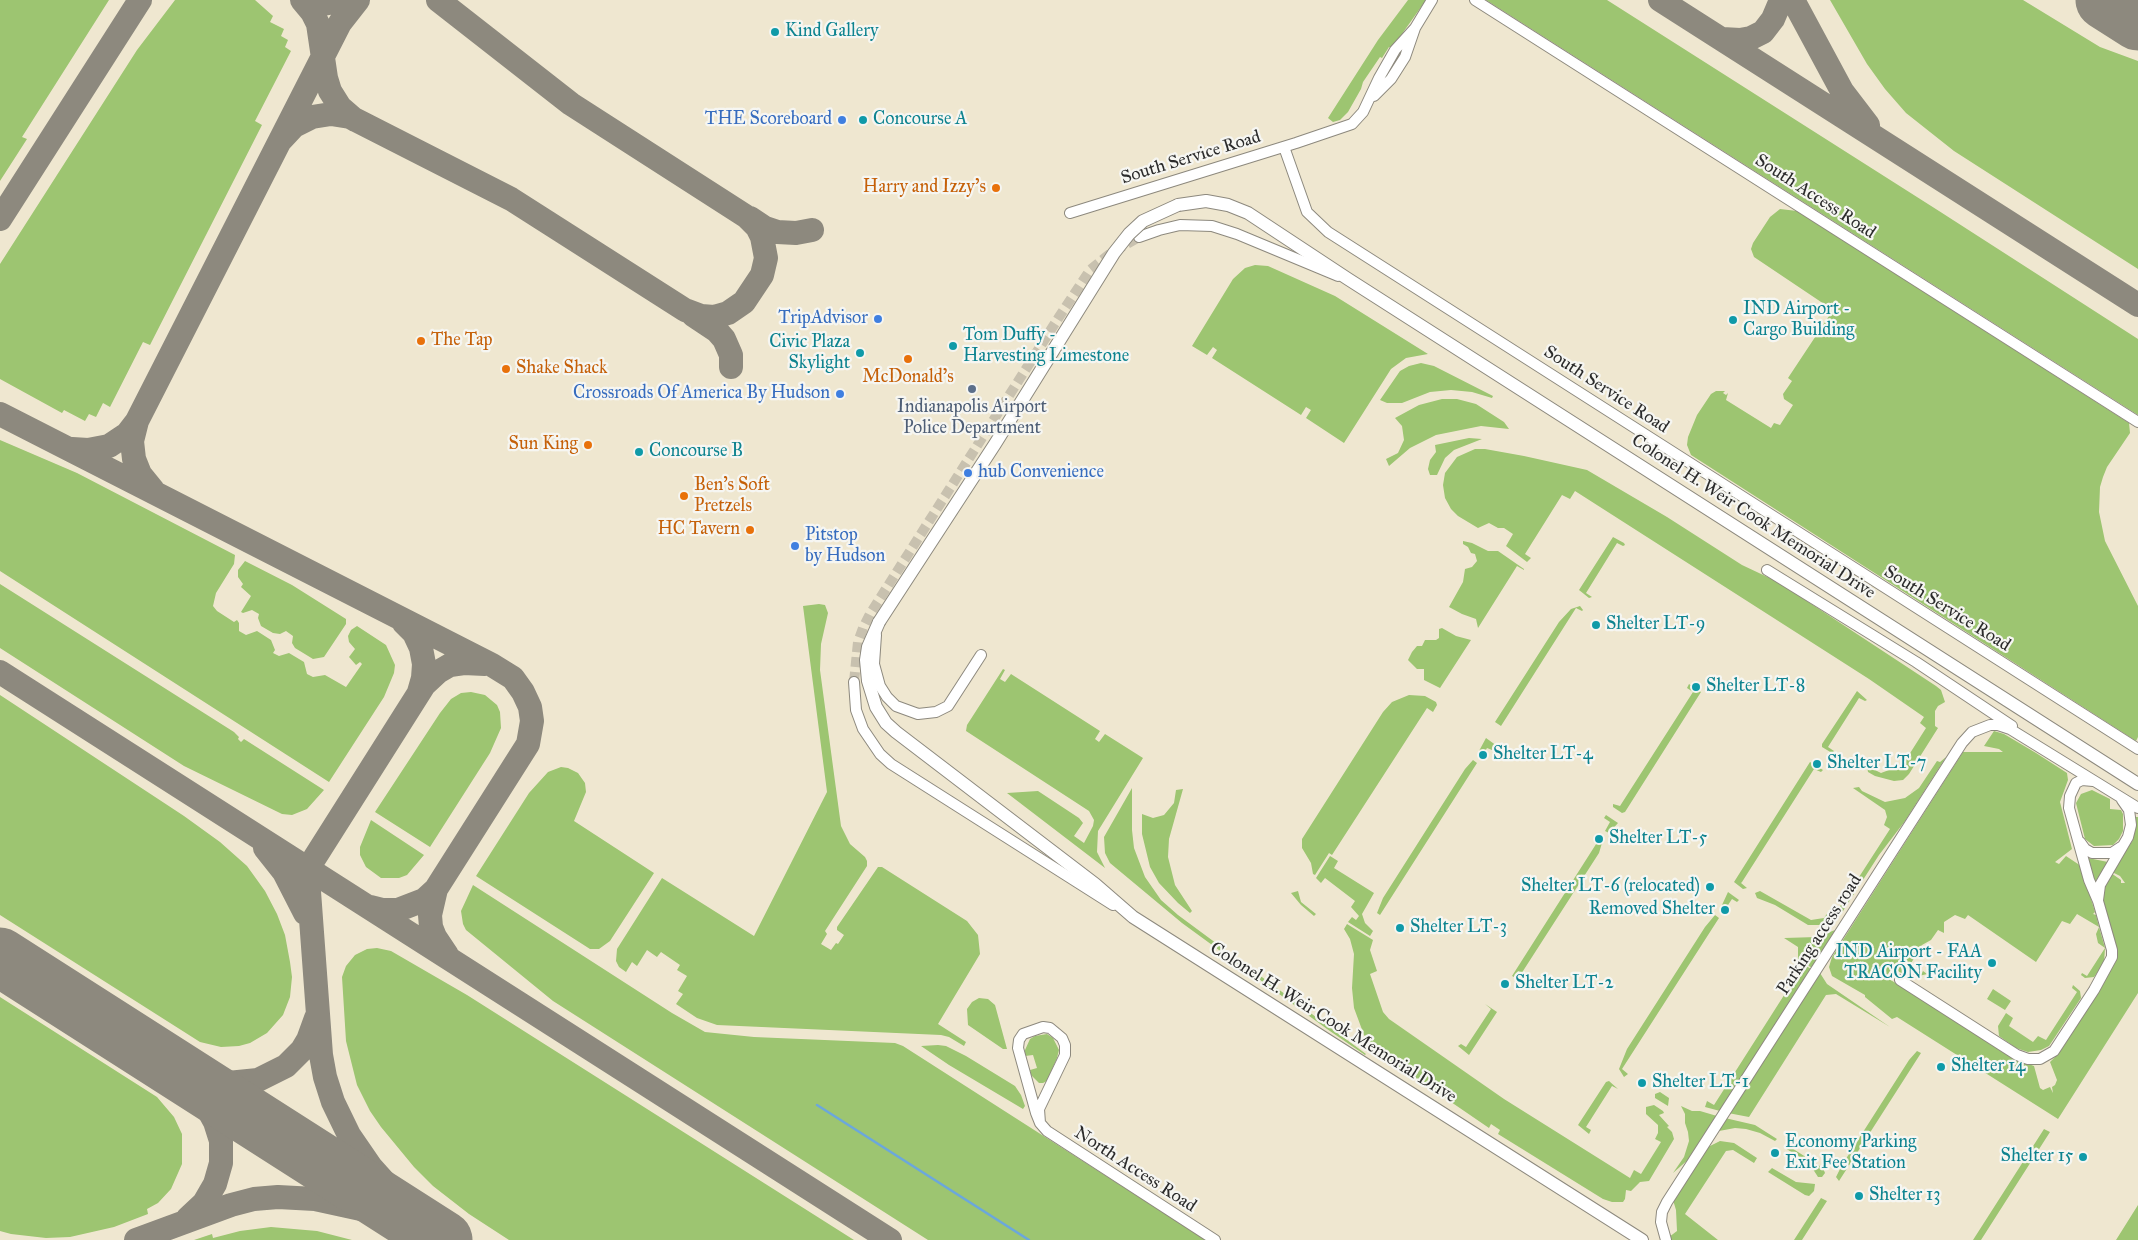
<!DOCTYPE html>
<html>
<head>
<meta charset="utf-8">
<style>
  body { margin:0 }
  canvas { display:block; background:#efe7d0 }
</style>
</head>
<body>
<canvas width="2138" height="1240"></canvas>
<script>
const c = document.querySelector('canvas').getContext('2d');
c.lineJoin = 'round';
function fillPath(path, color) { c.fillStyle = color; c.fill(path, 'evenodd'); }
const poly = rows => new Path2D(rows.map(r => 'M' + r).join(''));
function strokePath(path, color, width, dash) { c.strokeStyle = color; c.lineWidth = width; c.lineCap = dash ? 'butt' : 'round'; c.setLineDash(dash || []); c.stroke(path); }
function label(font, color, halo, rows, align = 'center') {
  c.font = font + ' "IM FELL Great Primer",serif'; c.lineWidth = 4.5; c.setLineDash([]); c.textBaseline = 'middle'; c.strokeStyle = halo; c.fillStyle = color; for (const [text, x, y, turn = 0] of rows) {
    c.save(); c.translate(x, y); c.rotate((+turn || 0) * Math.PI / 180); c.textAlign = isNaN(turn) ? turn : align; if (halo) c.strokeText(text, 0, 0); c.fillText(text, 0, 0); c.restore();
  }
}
fillPath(poly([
  [0,0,109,0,22,137,27,139,0,181],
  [175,0,255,0,273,16,270,22,284,29,281,36,288,40,285,47,291,51,255,121,262,125,150,345,143,342,110,407,103,403,96,417,89,414,85,421,64,410,62,413,0,379,0,264,137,50],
  [1408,0,1426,0,1392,48,1389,47,1382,58,1380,57,1363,82,1361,89,1348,112,1340,120,1333,122,1328,118,1378,40],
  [1486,0,1607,0,1939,211,2138,339,2138,415],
  [1830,0,2023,0,2100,47,2138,61,2138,269,1954,151,1906,113,1885,89,1867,64],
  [1780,209,1797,211,2129,423,2130,433,2107,467,2103,477,2100,487,2099,512,2105,541,2138,606,2138,737,2136,741,1691,455,1687,445,1688,437,1697,415,1711,394,1716,391,1725,391,1723,393,1726,395,1728,393,1726,400,1771,428,1774,423,1780,425,1793,405,1784,399,1783,394,1792,381,1788,378,1833,310,1754,257,1751,249,1753,243,1770,217],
  [1255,265,1268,266,1335,296,1428,354,1406,358,1391,369,1344,443,1306,418,1311,410,1306,407,1301,415,1212,358,1217,350,1213,347,1207,355,1192,346,1233,279,1245,268],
  [1421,363,1434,366,1493,396,1492,398,1472,392,1451,390,1430,392,1402,403,1387,403,1380,400,1400,371,1409,366],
  [1442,399,1457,399,1476,404,1504,422,1509,429,1481,426,1436,435,1410,448,1389,466,1386,459,1398,453,1404,440,1402,426,1395,418,1419,405],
  [1469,438,1482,439,1454,450,1445,458,1437,475,1430,475,1428,469,1430,460,1436,452,1435,445],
  [0,440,77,473,235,555,234,564,216,593,213,606,217,611,234,622,237,620,239,623,239,631,246,635,257,631,271,640,275,650,273,653,279,656,289,653,304,662,307,674,313,677,325,675,346,687,362,664,360,662,356,665,349,657,355,649,349,642,348,636,351,630,357,626,386,645,395,665,394,673,384,697,329,782,0,571],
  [1475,449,1485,449,1524,456,1587,470,1667,517,1742,565,1778,582,1936,686,1941,690,1945,702,1938,706,1935,711,1935,726,1938,728,1909,774,1903,780,1894,781,1875,776,1868,772,1867,766,1881,773,1889,770,1894,765,1900,769,1926,728,1920,723,1924,717,1869,679,1575,491,1570,499,1562,495,1525,554,1531,558,1527,562,1506,546,1513,534,1504,528,1498,528,1489,523,1478,528,1458,516,1451,509,1445,498,1443,485,1445,473,1457,457],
  [1613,537,1624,543,1625,545,1623,546,1617,543,1586,593,1592,597,1589,598,1579,590],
  [1463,541,1472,543,1488,551,1498,551,1524,569,1524,570,1517,566,1478,628,1476,619,1462,614,1449,607,1463,582,1465,569,1472,567,1477,561,1475,554,1471,553,1468,547,1463,544],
  [245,561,292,585,346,619,346,624,324,657,313,659,295,648,292,643,293,636,286,631,280,634,273,633,261,626,258,618,259,614,252,610,243,613,241,612,251,596,241,587,243,584,238,577,238,570],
  [0,584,234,732,239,737,238,739,241,742,244,739,324,790,307,809,292,815,282,814,184,766,0,648],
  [819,604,825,605,828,613,821,644,820,670,841,826,850,844,865,857,867,861,867,866,825,931,827,934,821,944,831,950,836,943,838,944,844,935,837,930,837,927,878,867,882,867,967,921,978,935,980,954,938,1024,966,1042,964,1046,949,1037,941,1035,717,1025,697,1018,676,1004,683,994,678,991,687,976,677,970,680,965,661,952,657,957,647,950,637,966,632,962,626,972,619,967,616,961,617,949,662,878,754,936,827,792,803,606],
  [1580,606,1583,610,1582,611,1576,608,1501,726,1495,722,1559,622,1571,609],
  [1442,628,1456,636,1471,640,1440,688,1424,680,1424,669,1417,669,1408,660,1412,652,1417,646,1422,646,1425,640,1436,640,1439,638,1439,629],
  [1003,669,1005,670,1000,679,1005,682,1011,674,1100,731,1095,739,1099,742,1105,734,1143,758,1098,831,1097,852,1105,868,1007,793,1038,791,1079,818,1083,823,1074,836,1084,843,1093,826,1094,820,1089,811,966,731,967,725],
  [1689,684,1701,692,1625,812,1622,813,1613,807,1613,804,1620,806,1693,692,1687,688],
  [1857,691,1867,700,1865,701,1859,698,1828,747,1834,751,1832,753,1822,747,1822,744],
  [471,692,485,695,497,705,500,712,501,728,490,753,430,847,375,812,440,713,451,699,461,693],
  [0,695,184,816,220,842,247,866,265,891,277,914,285,935,290,962,292,977,290,997,283,1015,267,1033,250,1043,239,1046,221,1047,200,1042,0,915],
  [1409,695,1425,696,1436,702,1437,705,1433,712,1427,708,1332,855,1329,853,1315,875,1313,874,1311,863,1302,848,1302,839,1383,712,1392,702],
  [1994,731,2004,734,2036,753,2067,773,2068,780,2060,802,2072,849,2055,862,2059,864,2066,856,2081,866,2095,912,2093,914,2096,915,2099,927,2105,948,2104,963,2094,977,2085,978,2081,975,2082,973,2087,976,2105,948,2098,943,2096,934,2099,927,2077,914,2070,924,2062,921,2036,962,1968,915,1965,919,1955,915,1944,922,1944,933,1938,930,1931,940,1922,945,1910,965,1922,973,1923,971,1927,974,1911,978,1892,968,1886,977,2015,1059,2034,1066,2040,1088,2043,1090,2050,1087,2053,1093,2052,1087,2055,1085,2057,1080,2050,1062,2059,1053,2116,961,2117,955,2104,902,2104,889,2111,873,2121,880,2121,883,2125,883,2120,876,2112,872,2133,840,2136,817,2138,817,2138,993,2058,1119,1897,1017,1892,1019,1865,997,1865,995,1832,976,1829,967,1832,957,1963,752,2003,752,1999,749,1984,746],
  [1486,738,1497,746,1492,750,1487,748,1484,753,1479,751],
  [1946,757,1905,821,1879,855,1843,911,1833,920,1820,925,1808,925,1775,905,1757,898,1755,893,1760,891,1811,920,1824,918,1833,905,1839,908,1890,829,1884,825,1887,817,1885,810,1853,788,1859,787,1862,791,1885,802,1905,798,1919,788,1937,761,1940,762],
  [1473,760,1477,763,1380,915,1377,913,1383,898,1465,769],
  [1810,762,1823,770,1821,772,1814,769,1742,882,1741,883,1747,888,1743,889,1734,882],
  [561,767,568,768,578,773,585,783,586,792,574,821,654,873,610,941,599,949,590,949,476,876,529,793,548,772],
  [1132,788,1132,830,1134,848,1145,877,1161,900,1178,915,1366,1054,1365,1055,1327,1029,1182,923,1110,863,1105,853,1104,837],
  [1183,789,1169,839,1168,857,1175,885,1192,911,1190,913,1178,903,1159,883,1150,867,1142,834,1142,814,1153,818,1164,815,1174,803,1176,790],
  [2092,790,2110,799,2110,809,2121,810,2123,814,2123,831,2119,839,2113,845,2094,846,2085,839,2076,803,2081,794],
  [1606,815,1618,823,1609,833,1605,831,1610,822,1604,818],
  [371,820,424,855,407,875,399,878,381,878,366,867,360,855,360,847],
  [1598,841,1602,843,1599,853,1523,971,1522,973,1518,971,1514,977,1512,976],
  [1330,856,1338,861,1334,868,1374,893,1362,914,1365,923,1373,931,1370,936,1348,922,1352,917,1356,920,1359,916,1351,907,1355,901,1325,878,1321,883,1316,878],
  [2088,858,2108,862,2095,882,2094,882],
  [473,885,672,1013,705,1032,754,1037,895,1043,903,1046,1206,1240,928,1240,553,1001,466,930,463,924,461,911],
  [1298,891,1301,902,1316,914,1314,916,1301,905,1291,893],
  [1728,892,1739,900,1737,902,1732,899,1726,908,1722,905],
  [1715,915,1719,918,1622,1069,1628,1074,1624,1077,1619,1069,1627,1049,1705,927],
  [1347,924,1373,940,1370,950,1377,971,1370,974,1383,1012,1389,1019,1504,1099,1630,1178,1634,1170,1641,1174,1661,1142,1655,1139,1658,1133,1658,1125,1646,1114,1646,1107,1654,1105,1663,1111,1664,1113,1659,1115,1669,1126,1667,1127,1672,1132,1674,1139,1649,1181,1640,1182,1631,1191,1626,1190,1625,1199,1623,1202,1612,1202,1603,1199,1498,1134,1500,1130,1491,1124,1489,1128,1378,1052,1364,1035,1354,1008,1352,988,1354,954,1350,939,1344,929],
  [1835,930,1812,968,1798,959,1798,947,1784,938,1817,937],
  [377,948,391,951,467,995,854,1240,509,1240,469,1214,433,1186,414,1167,381,1127,370,1111,357,1085,346,1041,342,977,346,966,355,955,367,949],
  [1797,960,1811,969,1720,1111,1705,1107,1707,1101,1714,1105,1802,967,1796,962],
  [1820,973,1827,984,1890,1027,1836,994,1826,995,1749,1117,1728,1113],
  [2073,985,2080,991,2081,998,2049,1046,2041,1050,2028,1052,2016,1048,1999,1036,1998,1026,2006,1013,2013,1018,2009,1026,2033,1042,2038,1036,2046,1040,2077,992,2072,988],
  [1993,989,2011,1001,2005,1010,1987,999],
  [0,997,157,1097,174,1117,182,1134,182,1164,171,1189,158,1203,147,1209,148,1214,114,1227,70,1237,46,1238,11,1234,0,1231],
  [979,998,988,999,995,1005,1007,1049,1003,1049,968,1025,967,1009,972,1002],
  [1485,1004,1497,1012,1469,1055,1458,1046,1461,1044,1466,1047,1491,1009],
  [1047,1034,1053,1038,1059,1050,1057,1058,1047,1081,1043,1083,1039,1083,1031,1075,1030,1070,1037,1068,1033,1055,1025,1056,1025,1050,1030,1039,1035,1036],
  [938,1045,946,1046,966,1056,1015,1086,1021,1095,1025,1106,1023,1109,949,1065,921,1046],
  [1917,1051,1921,1053,1839,1181,1836,1177,1842,1165,1909,1060],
  [1609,1081,1618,1089,1612,1086,1586,1127,1591,1130,1589,1134,1578,1125,1606,1082],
  [1660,1092,1669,1098,1668,1106,1655,1098,1655,1094],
  [1681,1106,1692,1111,1700,1111,1717,1116,1690,1158,1673,1173,1684,1157,1689,1141,1688,1132,1685,1123,1685,1114],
  [1725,1118,1755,1125,1777,1139,1775,1141,1760,1133,1746,1129,1735,1128,1719,1131],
  [2044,1129,2050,1132,1981,1240,1973,1240],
  [1720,1141,1734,1143,1757,1158,1754,1163,1733,1150,1726,1151,1685,1214,1718,1240,1671,1240,1669,1237,1677,1231,1676,1210,1673,1200,1708,1147],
  [1787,1145,1823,1168,1825,1173,1822,1177,1818,1177,1809,1163,1785,1148],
  [1772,1168,1796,1182,1815,1184,1814,1191,1809,1196,1805,1195,1768,1172],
  [1821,1198,1827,1201,1802,1240,1794,1240],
  [2138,1205,2138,1240,2116,1240],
  [271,1227,317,1231,352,1240,194,1240,212,1234,213,1238,240,1231]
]), '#9dc571');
strokePath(poly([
  [817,1105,1029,1240]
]), '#6ba7dc', 2.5);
strokePath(poly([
  [302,0,312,12,318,24,326,78,330,91,340,107,355,120],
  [305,0,323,4,347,0],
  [1660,0,2138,305],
  [1793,0,1842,91,1868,125],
  [2106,0,2138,9],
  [1722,39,1740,40,1751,38,1763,32,1773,19,1781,0],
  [280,141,294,126,312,117,331,114,350,117,511,199,685,310,701,316,714,317,728,313,744,302,762,275,766,258,762,237,757,227,747,217,571,104,438,0],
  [750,218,765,228,777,232,796,233,812,230],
  [0,219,140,0],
  [693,315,717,331,724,339,731,355,731,367],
  [0,414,492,665,513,678,523,692,530,707,532,721,528,744,436,889,424,900,398,910,382,910,370,907],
  [72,449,88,450,109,446,127,434,137,421],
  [153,490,140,474,134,459,132,441,137,421,340,23,358,0],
  [404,623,414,633,421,648,424,664,423,678,419,692],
  [0,672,890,1240],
  [265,848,284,872,305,913],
  [436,889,430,915,431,927,435,937,447,955],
  [73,1004,177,1066,204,1078,228,1083,258,1080,286,1066,302,1050,308,1040,316,1018],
  [174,1072,204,1102,215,1122,221,1141,221,1163,215,1184,204,1203,188,1218],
  [136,1240,231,1205,254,1199,278,1197,315,1199,370,1211,399,1222,433,1240],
  [449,1240,398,1197,371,1167,349,1135,333,1102,325,1077,321,1055,308,878,312,862,424,685,438,672,450,665,464,663,485,664]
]), '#8d897e', 24);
strokePath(poly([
  [2105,0,2138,21],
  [0,957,443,1240]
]), '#8d897e', 59);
strokePath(poly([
  [854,682,858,642,863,628,870,614,1059,317,1090,270,1111,253,1139,237]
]), '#c8c1af', 10, [10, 5]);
const minor = poly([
  [1475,0,2138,422],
  [1374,96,1391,79,1405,57,1415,28,1432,0],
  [1284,147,1307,212,1328,232,2138,749],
  [1070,213,1296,143,1352,124,1363,112,1379,78,1395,50,1415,28],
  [1139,237,1159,230,1180,225,1212,226,1237,234,1338,276],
  [1767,570,1916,662,2012,726],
  [876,635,874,664,880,686,887,697,896,706,918,714,936,712,948,706,981,655],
  [854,682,856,710,863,729,880,754,891,764,1113,905],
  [2080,842,2085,849,2092,853,2112,853,2121,847],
  [2098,900,2100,885,2128,837,2131,825,2129,810,2122,800],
  [1900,980,2017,1055,2028,1059,2040,1059,2054,1051,2094,990,2112,957,2112,950,2098,901,2089,880,2069,808,2070,796,2076,783,2082,780,2093,781],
  [1040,1123,1039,1109,1065,1055,1065,1045,1062,1038,1050,1028,1043,1027,1023,1034,1019,1040,1018,1048,1036,1113,1040,1123,1047,1131,1215,1240],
  [1666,1240,1661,1222,1662,1212,1667,1202,1962,743,1972,732,1990,725,1998,725,2010,729,2138,808]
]);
const tertiary = poly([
  [1178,205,1206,201,1228,205,1248,213,1348,279,2138,784],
  [879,622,868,647,866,660,868,681,876,707,886,723,896,732,1095,884,1133,917,1642,1240]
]);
strokePath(minor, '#8d897e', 12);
strokePath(tertiary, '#8d897e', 14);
strokePath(minor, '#fff', 10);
strokePath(tertiary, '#fff', 12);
const tertiaryBridge = poly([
  [879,622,995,444,1114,253,1129,234,1143,221,1178,205]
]);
strokePath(tertiaryBridge, '#8d897e', 14, []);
strokePath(tertiaryBridge, '#fff', 12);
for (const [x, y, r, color] of [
  [775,32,5,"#0f9aa8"],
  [842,120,5,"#3f7fe0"],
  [863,120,5,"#0f9aa8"],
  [996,188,5,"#e8710a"],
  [878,319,5,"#3f7fe0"],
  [1733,320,5,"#0f9aa8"],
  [421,341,5,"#e8710a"],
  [953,346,5,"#0f9aa8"],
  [860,353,5,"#0f9aa8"],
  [908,359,5,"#e8710a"],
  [506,369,5,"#e8710a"],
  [972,389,5,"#5c6f8a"],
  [840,394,5,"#3f7fe0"],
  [588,445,5,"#e8710a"],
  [639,452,5,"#0f9aa8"],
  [968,473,5,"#3f7fe0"],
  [684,496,5,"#e8710a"],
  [750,530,5,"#e8710a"],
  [795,546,5,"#3f7fe0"],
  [1596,625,5,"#0f9aa8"],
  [1696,687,5,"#0f9aa8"],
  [1483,755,5,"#0f9aa8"],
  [1817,764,5,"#0f9aa8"],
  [1599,839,5,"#0f9aa8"],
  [1710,887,5,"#0f9aa8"],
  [1725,910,5,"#0f9aa8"],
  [1400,928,5,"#0f9aa8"],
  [1992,963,5,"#0f9aa8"],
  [1505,984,5,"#0f9aa8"],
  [1941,1067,5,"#0f9aa8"],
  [1642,1083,5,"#0f9aa8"],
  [1775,1153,5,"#0f9aa8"],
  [2083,1157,5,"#0f9aa8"],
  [1859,1196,5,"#0f9aa8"]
]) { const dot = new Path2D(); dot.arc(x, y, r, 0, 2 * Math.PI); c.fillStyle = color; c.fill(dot); strokePath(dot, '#f6f6f2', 2); }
label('18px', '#0d838f', '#f6f6f2', [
  ["Kind Gallery",785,32],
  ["Concourse A",873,120],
  ["IND Airport -",1743,310],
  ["Cargo Building",1743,331],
  ["Tom Duffy -",963,336],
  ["Harvesting Limestone",963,357],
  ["Civic Plaza",850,343,"right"],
  ["Skylight",850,364,"right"],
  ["Concourse B",649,452],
  ["Shelter LT-9",1606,625],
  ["Shelter LT-8",1706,687],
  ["Shelter LT-4",1493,755],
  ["Shelter LT-7",1827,764],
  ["Shelter LT-5",1609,839],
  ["Shelter LT-6 (relocated)",1700,887,"right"],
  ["Removed Shelter",1715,910,"right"],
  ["Shelter LT-3",1410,928],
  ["IND Airport - FAA",1982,953,"right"],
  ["TRACON Facility",1982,974,"right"],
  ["Shelter LT-2",1515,984],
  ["Shelter 14",1951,1067],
  ["Shelter LT-1",1652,1083],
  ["Economy Parking",1785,1143],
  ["Exit Fee Station",1785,1164],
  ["Shelter 15",2073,1157,"right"],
  ["Shelter 13",1869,1196]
], 'left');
label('18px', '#366cbe', '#f6f6f2', [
  ["THE Scoreboard",832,120],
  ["TripAdvisor",868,319],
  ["Crossroads Of America By Hudson",830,394],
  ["hub Convenience",978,473,"left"],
  ["Pitstop",805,536,"left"],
  ["by Hudson",805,557,"left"]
], 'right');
label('18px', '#2b2b2b', '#f6f6f2', [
  ["South Service Road",1191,158,-17],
  ["South Access Road",1815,197,33],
  ["South Service Road",1606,390,33],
  ["Colonel H. Weir Cook Memorial Drive",1753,517,33],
  ["South Service Road",1947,609,32],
  ["Parking access road",1820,935,-57],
  ["Colonel H. Weir Cook Memorial Drive",1333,1023,32],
  ["North Access Road",1135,1170,33]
]);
label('18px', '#c56008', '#f6f6f2', [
  ["Harry and Izzy's",986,188],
  ["The Tap",431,341,"left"],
  ["Shake Shack",516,369,"left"],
  ["McDonald's",908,378,"center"],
  ["Sun King",578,445],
  ["Ben's Soft",694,486,"left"],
  ["Pretzels",694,507,"left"],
  ["HC Tavern",740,530]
], 'right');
label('18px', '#4e5e75', '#f6f6f2', [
  ["Indianapolis Airport",972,408],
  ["Police Department",972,429]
]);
</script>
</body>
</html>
